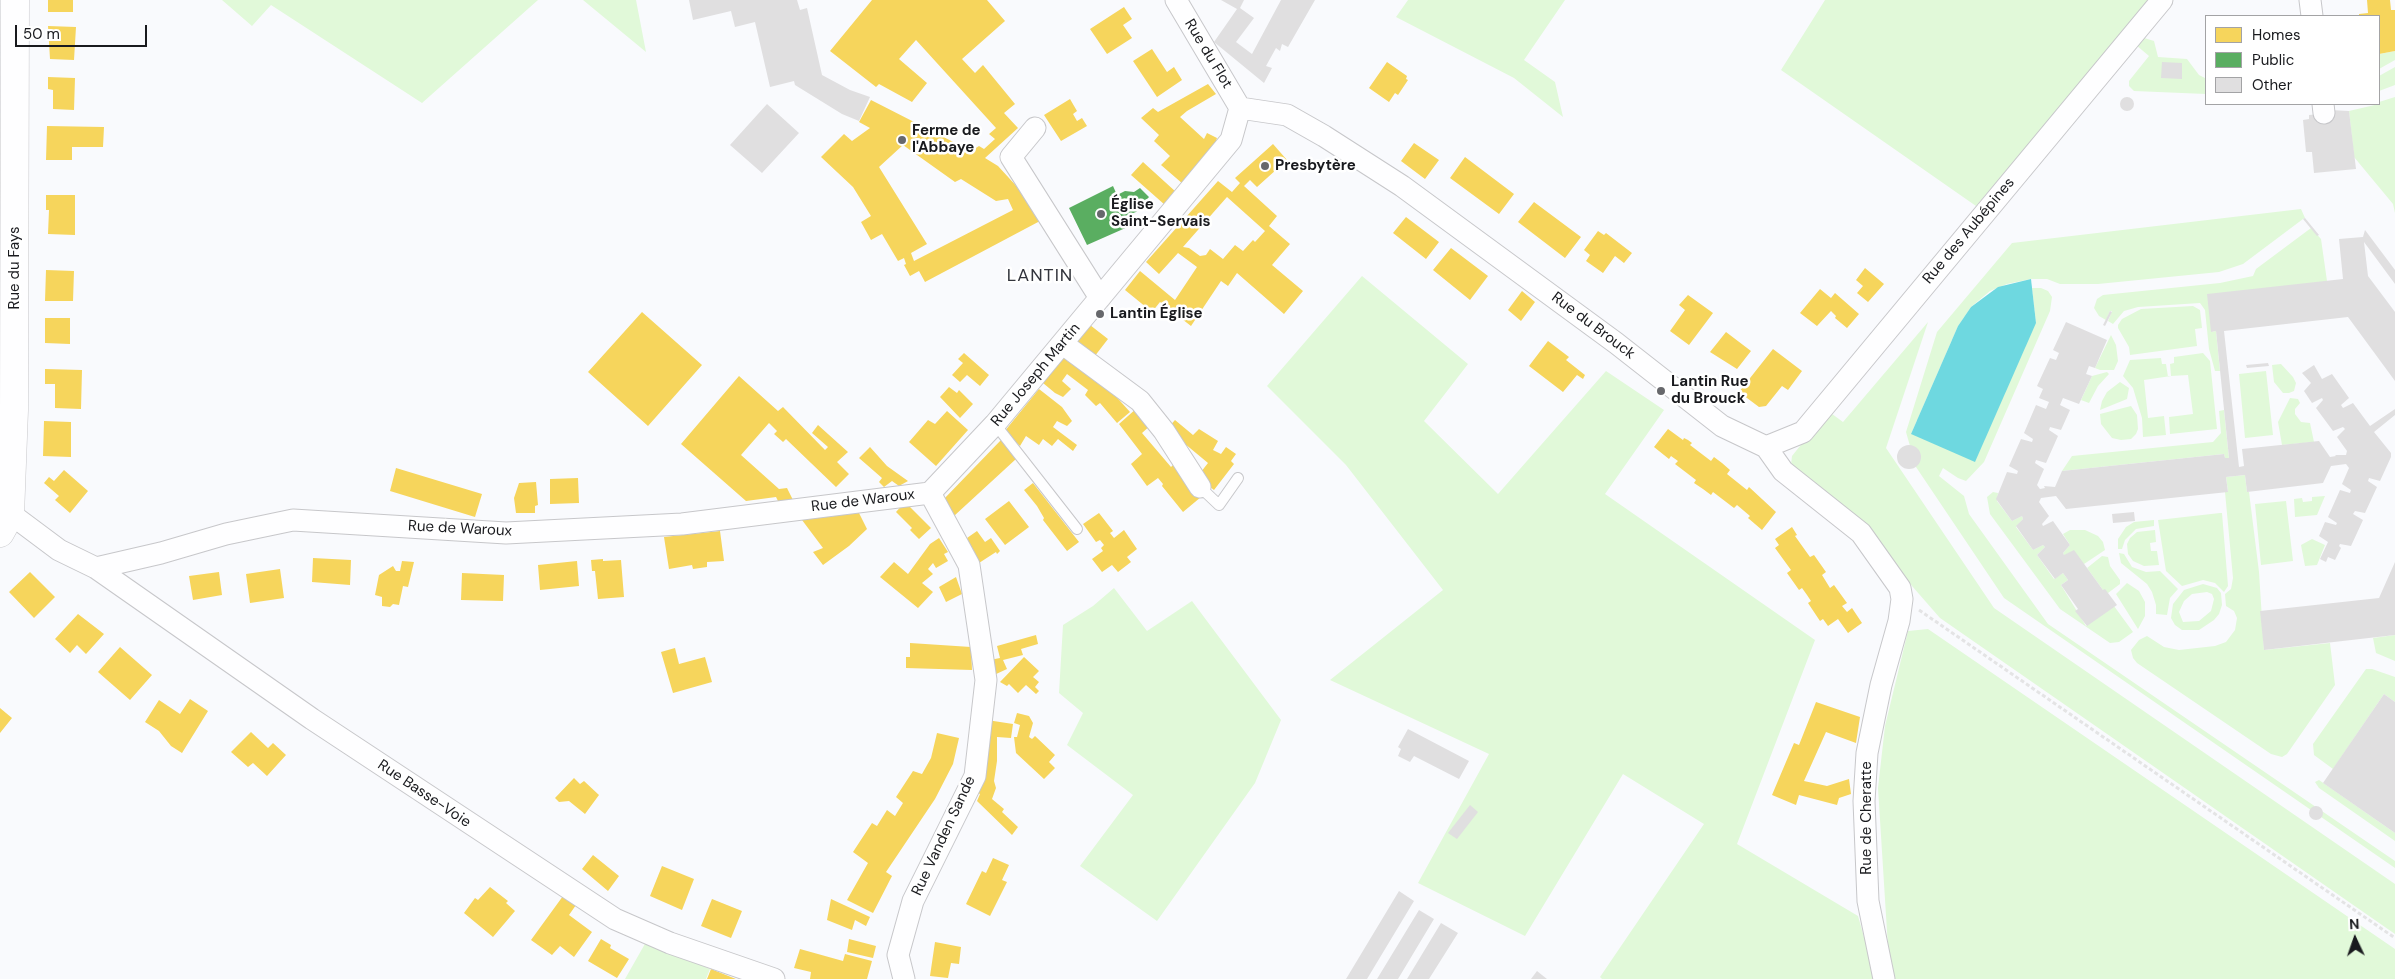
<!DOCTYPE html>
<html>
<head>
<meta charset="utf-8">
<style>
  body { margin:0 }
  #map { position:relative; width:2395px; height:979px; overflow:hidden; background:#f9fafd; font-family:"DM Sans",sans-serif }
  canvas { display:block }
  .legend { position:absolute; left:2205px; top:15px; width:175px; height:90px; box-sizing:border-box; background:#fff; border:1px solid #a3a3a5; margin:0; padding:6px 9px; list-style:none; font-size:15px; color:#191a1e }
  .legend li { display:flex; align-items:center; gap:10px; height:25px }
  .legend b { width:25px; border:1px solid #a3a3a5 }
  .north { position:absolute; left:2330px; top:914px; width:50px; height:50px; -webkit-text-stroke:4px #fff; paint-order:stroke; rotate:357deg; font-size:14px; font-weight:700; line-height:20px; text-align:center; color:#191a1e }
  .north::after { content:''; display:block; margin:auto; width:18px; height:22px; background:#191a1e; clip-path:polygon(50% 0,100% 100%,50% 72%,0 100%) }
  .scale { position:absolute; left:15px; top:25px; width:132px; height:22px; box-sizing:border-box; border:2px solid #191a1e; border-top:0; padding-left:6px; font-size:15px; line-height:18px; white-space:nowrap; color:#191a1e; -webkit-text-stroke:4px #fff; paint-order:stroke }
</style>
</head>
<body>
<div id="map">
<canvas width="2395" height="979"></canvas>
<ul class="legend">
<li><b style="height:14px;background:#f6d55c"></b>Homes</li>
<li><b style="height:14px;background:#5aae61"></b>Public</li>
<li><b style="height:14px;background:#e0dfe0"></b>Other</li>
</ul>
<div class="north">N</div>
<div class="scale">50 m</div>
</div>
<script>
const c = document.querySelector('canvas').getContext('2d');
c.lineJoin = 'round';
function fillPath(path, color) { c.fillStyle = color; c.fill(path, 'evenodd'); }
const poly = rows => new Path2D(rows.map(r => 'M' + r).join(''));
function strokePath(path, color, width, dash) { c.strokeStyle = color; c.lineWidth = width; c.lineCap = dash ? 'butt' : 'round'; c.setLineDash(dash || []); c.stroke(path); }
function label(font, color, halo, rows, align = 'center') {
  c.font = font + ' "DM Sans",sans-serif'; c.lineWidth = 5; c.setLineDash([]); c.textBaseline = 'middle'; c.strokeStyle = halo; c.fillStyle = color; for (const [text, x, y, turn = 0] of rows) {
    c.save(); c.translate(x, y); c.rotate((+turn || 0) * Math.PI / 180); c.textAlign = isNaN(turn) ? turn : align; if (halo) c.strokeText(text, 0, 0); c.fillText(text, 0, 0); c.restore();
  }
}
fillPath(poly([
  [222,0,538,0,422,103,271,5,252,26],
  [583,0,636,0,646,52],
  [1408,0,1565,0,1524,60,1555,82,1563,117,1514,78,1396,17],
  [1825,0,2150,0,1976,206,1781,70],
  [2141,37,2154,41,2158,57,2187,59,2199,75,2205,78,2206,77,2206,94,2134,91,2129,86,2129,81,2149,56,2136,45],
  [2395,51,2395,60,2379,69,2379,54],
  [2395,67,2395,85,2379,91,2379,76],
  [2395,97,2395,213,2393,204,2354,157,2349,111,2379,104,2379,102],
  [2301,209,2305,218,2303,219,2243,264,2219,272,2098,284,2060,284,2047,279,2031,279,2007,284,1990,291,1971,307,1958,326,1911,434,2036,323,2032,288,2041,288,2048,291,2052,297,2050,311,1984,462,1966,481,1958,478,1943,468,1939,476,1964,496,1969,514,2048,624,2395,861,2395,868,2004,598,1916,467,1906,432,1937,332,2012,243],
  [2311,228,2321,239,2327,281,2211,332,2216,331,2220,371,2215,371,2209,349,2205,310,2200,303,2138,307,2124,311,2113,324,2108,321,2112,311,2110,311,2106,320,2099,316,2094,308,2097,299,2103,295,2220,283,2253,276,2256,269],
  [1362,276,1468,364,1424,421,1498,494,1606,371,1664,410,1605,494,1815,640,1737,844,1858,916,1876,979,1602,979,1600,977,1704,824,1623,774,1525,936,1418,883,1489,754,1330,680,1443,590,1346,465,1267,386],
  [2193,306,2200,310,2202,328,2195,329,2197,346,2130,355,2129,347,2118,328,2118,325,2122,319,2141,309],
  [1928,322,1886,448,1994,608,2395,884,2395,934,1940,618,1898,570,1791,465,1792,456,1828,411,1843,422],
  [2111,335,2116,345,2118,361,2114,370,2100,370,2095,368],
  [2203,353,2210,361,2217,429,2170,434,2169,417,2193,414,2188,375,2171,376,2144,380,2148,418,2164,416,2166,435,2143,437,2142,418,2133,388,2123,376,2130,360,2161,358,2162,364,2166,364,2168,377,2171,376,2170,364,2174,363,2174,357],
  [2281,364,2293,377,2296,383,2294,391,2289,393,2283,393,2274,382,2272,365],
  [2266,371,2273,435,2245,438,2239,374],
  [2107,372,2109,374,2098,386,2089,403,2081,400,2092,376],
  [2120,382,2129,388,2127,399,2100,410,2102,401,2107,392],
  [2290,398,2298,399,2300,403,2295,409,2295,414,2301,422,2310,423,2314,442,2282,445,2278,422],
  [2131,406,2137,415,2138,429,2136,434,2131,439,2121,440,2112,438,2101,424,2100,414],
  [2224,410,2229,458,2225,458,2224,454,2062,471,2072,456,2213,442,2221,433,2219,411],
  [2245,475,2247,492,2249,492,2259,572,2264,650,2330,643,2335,685,2287,754,2282,757,2271,754,2137,663,2133,658,2131,650,2139,640,2147,636,2164,647,2179,650,2215,646,2226,642,2235,630,2237,618,2234,611,2226,606,2225,594,2231,589,2233,578,2225,492,2228,491,2226,477],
  [1993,492,1998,493,1997,501,2012,521,2022,516,2023,519,2016,527,2033,550,2043,545,2045,547,2037,555,2054,579,2063,573,2068,580,2061,585,2086,626,2114,606,2133,632,2119,642,2110,643,2060,609,1990,514,1987,497],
  [2325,496,2317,515,2295,517,2294,499,2302,498,2303,502,2312,501,2312,497],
  [2286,501,2293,561,2261,565,2255,504],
  [2220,513,2222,513,2228,586,2224,592,2215,583,2203,580,2182,586,2166,571,2158,520],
  [2154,520,2154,526,2136,529,2125,540,2122,549,2118,549,2118,539,2126,527,2134,522],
  [2070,530,2085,530,2098,536,2103,542,2105,550,2084,564,2064,555,2063,553,2070,545,2063,534],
  [2155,530,2156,542,2150,543,2151,551,2157,551,2159,565,2144,566,2133,561,2128,554,2127,544,2130,538,2137,532],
  [2312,539,2325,545,2317,565,2305,566,2301,545],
  [2119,553,2124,554,2132,567,2146,572,2160,571,2178,589,2170,598,2167,615,2156,614,2156,605,2152,592,2147,584,2121,563],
  [2102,556,2108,557,2110,566,2120,580,2120,584,2108,593,2103,590,2087,568],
  [2127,583,2139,591,2145,602,2145,616,2138,629,2116,594],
  [2203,584,2217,588,2221,593,2222,605,2219,614,2214,620,2199,630,2182,630,2175,625,2171,618,2173,604,2184,590],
  [2207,592,2212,594,2214,599,2211,611,2199,621,2183,622,2179,612,2184,601,2192,594],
  [1114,588,1147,631,1192,601,1281,720,1255,783,1157,921,1080,866,1133,795,1067,745,1083,713,1059,693,1063,625,1093,606],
  [1928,629,2395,949,2395,979,1890,979,1878,788,1885,726,1908,631],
  [2395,635,2395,661,2376,653,2373,638],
  [2366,669,2372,669,2395,677,2395,702,2384,694,2333,769,2314,755,2313,744],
  [2319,780,2395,833,2395,841,2319,788,2315,782],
  [646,942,710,969,706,979,625,979]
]), '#e1f9d9');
fillPath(poly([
  [2031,279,2036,323,1975,462,1911,434,1958,326,1971,307,1998,287]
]), '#6ed8e0');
fillPath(poly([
  [48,0,73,0,73,12,48,12],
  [872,0,987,0,1005,21,962,59,975,73,983,65,1015,104,1004,113,1018,128,985,158,998,166,1020,190,1027,202,1029,201,1040,221,925,282,919,271,910,276,904,265,906,264,904,258,898,261,882,234,871,240,861,222,871,216,853,187,821,157,844,134,852,141,870,128,859,122,871,100,971,151,979,146,984,149,995,139,989,134,996,128,916,40,899,59,927,83,912,102,879,84,876,87,830,51],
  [903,145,955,182,961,179,996,201,1008,199,1013,210,914,261,911,253,927,244,879,167],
  [2367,0,2390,0,2391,10,2395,10,2395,51,2379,54,2379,16,2359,16,2359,14,2368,13],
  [1124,7,1132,19,1123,25,1132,38,1107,54,1090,29],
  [48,26,76,27,74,60,50,59],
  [1152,49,1167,72,1174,67,1182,80,1157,97,1133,61],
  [1387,62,1407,76,1406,79,1408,80,1398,95,1395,93,1389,102,1369,88],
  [48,77,75,78,74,110,53,109,53,90,48,89],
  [1208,84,1216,94,1187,111,1180,117,1204,139,1207,133,1217,138,1214,147,1183,184,1161,165,1170,156,1154,141,1159,135,1141,118,1153,108,1158,112],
  [1070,99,1077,111,1073,114,1077,121,1082,118,1087,126,1061,141,1044,115],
  [47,126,104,127,103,147,72,147,72,160,46,160],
  [1414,143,1439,160,1425,179,1401,161],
  [1273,144,1287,160,1257,187,1250,180,1244,186,1277,216,1269,226,1290,244,1272,265,1303,291,1284,314,1237,273,1228,286,1221,281,1191,326,1160,302,1152,312,1125,290,1140,271,1175,300,1197,267,1178,253,1159,274,1146,262,1218,181,1232,192,1240,183,1235,178],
  [1227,197,1265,231,1255,242,1253,240,1243,251,1235,245,1223,259,1210,249,1206,255,1200,256,1189,248,1183,247],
  [1465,157,1514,194,1499,214,1450,178],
  [1143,162,1176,192,1165,205,1131,175],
  [46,195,75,195,75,235,48,234,49,210,46,210],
  [1534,202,1581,237,1565,258,1518,222],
  [1406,217,1439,242,1426,259,1393,233],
  [1598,231,1604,235,1606,233,1632,253,1624,263,1615,256,1603,273,1586,261,1590,255,1584,250],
  [1451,248,1488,276,1470,300,1433,270],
  [1865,268,1884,284,1868,302,1857,293,1863,286,1856,280],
  [46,270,74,271,73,301,45,301],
  [1820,289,1831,298,1835,293,1859,314,1847,328,1835,318,1836,316,1831,311,1817,326,1800,313],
  [1522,291,1535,302,1521,321,1508,310],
  [1688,295,1713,313,1689,345,1670,331,1685,310,1679,305],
  [642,312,702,365,648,426,588,372],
  [45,318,70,318,70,344,45,343],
  [1090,325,1108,339,1091,361,1072,347],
  [1726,332,1751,351,1737,369,1710,352],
  [1548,341,1569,357,1566,360,1585,375,1583,379,1577,375,1563,392,1529,366],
  [1773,349,1802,371,1788,390,1782,386,1766,406,1759,407,1739,392],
  [964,353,989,375,980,386,967,375,960,382,952,375,963,363,958,359],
  [1064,357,1112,392,1130,412,1117,423,1100,403,1096,406,1085,395,1088,390,1067,374,1062,381,1071,389,1063,397,1055,393,1043,383],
  [45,369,82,370,81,409,55,408,55,384,45,384],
  [739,376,778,411,783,407,825,450,828,447,812,433,818,425,848,452,837,462,849,474,836,487,786,439,783,442,774,434,777,431,769,423,741,455,779,489,787,488,794,502,780,505,776,497,746,501,681,444],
  [949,387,957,393,959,390,973,404,960,418,940,397],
  [1039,389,1062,407,1072,421,1067,426,1057,421,1053,427,1077,445,1073,451,1058,439,1052,446,1043,439,1039,445,1026,436,1020,446,1004,432],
  [1137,408,1152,424,1142,433,1171,467,1175,463,1201,497,1183,512,1162,486,1163,484,1158,478,1147,486,1131,464,1142,454,1119,424],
  [947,411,968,430,936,466,909,442,928,420,935,424],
  [1175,420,1193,435,1199,429,1218,441,1213,450,1221,454,1226,447,1236,454,1231,461,1234,464,1214,490,1197,477,1208,463,1167,429],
  [44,421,71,422,71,457,43,456],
  [1668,429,1683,440,1684,438,1688,440,1692,443,1690,445,1711,461,1714,457,1722,463,1730,470,1727,474,1747,490,1749,487,1776,512,1762,530,1748,518,1750,516,1737,505,1734,508,1713,492,1711,495,1703,489,1694,483,1696,480,1675,464,1678,461,1671,456,1669,459,1654,447],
  [1001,440,1016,459,954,516,943,500],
  [870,447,887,466,908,481,899,486,892,481,884,487,879,482,882,478,859,458],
  [396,468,482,494,475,517,390,491],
  [64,470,88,491,70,513,55,500,59,496,44,483,49,477,54,481],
  [578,478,579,503,550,504,550,479],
  [536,482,538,505,535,506,535,513,516,513,514,498,519,483],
  [1033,483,1079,542,1067,551,1043,520,1044,518,1037,506,1024,490],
  [1009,501,1029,527,1005,545,985,519],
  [905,502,931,528,919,539,910,530,912,528,896,512],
  [859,513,867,529,849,546,823,565,813,552,823,548,802,520],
  [1099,513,1113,531,1110,533,1114,538,1124,530,1137,549,1127,557,1131,562,1118,572,1112,565,1102,572,1092,559,1103,551,1101,548,1104,545,1100,540,1096,542,1083,524],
  [1792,527,1797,535,1795,536,1810,557,1814,555,1826,572,1822,575,1830,588,1834,585,1847,603,1842,606,1847,612,1852,608,1862,623,1848,633,1838,619,1828,626,1823,619,1820,621,1808,603,1811,601,1807,595,1802,588,1799,590,1787,573,1791,570,1775,548,1779,545,1775,539],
  [720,531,724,561,707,562,707,567,693,569,692,565,669,569,664,537],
  [977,531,985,542,991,538,1000,551,997,554,996,552,979,563,967,538],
  [939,538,948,552,944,554,948,561,936,568,933,563,928,569,933,574,922,583,933,592,918,608,880,577,894,562,908,574,930,544],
  [313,558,351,560,350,585,312,582],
  [603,559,603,561,621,560,624,597,598,599,595,571,592,571,591,560],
  [402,561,414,562,408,587,403,586,399,605,393,604,390,607,382,606,382,597,375,595,379,575,393,566,396,571,400,571],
  [577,561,579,586,540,590,538,565],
  [280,569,284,598,250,603,246,574],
  [30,572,55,597,34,618,9,592],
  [219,572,222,595,193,600,189,576],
  [462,573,504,575,503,601,461,600],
  [956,577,962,594,946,602,939,587],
  [78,614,104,634,86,654,77,645,70,653,55,639],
  [1036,635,1038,644,1021,649,1023,655,1003,660,1007,669,994,675,990,660,1000,658,997,646],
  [910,643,971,647,972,670,906,668,906,657,910,657],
  [120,647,152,675,130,700,98,672],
  [675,648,679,664,705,657,712,682,673,693,661,652],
  [1024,657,1039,671,1033,677,1039,682,1035,687,1039,691,1036,694,1026,685,1018,693,1009,684,1007,686,1000,682],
  [190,699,208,711,182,753,171,746,159,731,145,722,159,700,180,714],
  [1816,702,1860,717,1856,743,1826,732,1804,781,1827,786,1849,779,1851,794,1839,798,1837,805,1799,795,1796,805,1772,795,1794,743,1799,745],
  [0,708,12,718,0,733],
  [1017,713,1029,716,1033,723,1029,737,1032,739,1035,736,1055,755,1049,762,1055,768,1044,779,1016,753,1014,737,1017,737,1020,725,1014,723],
  [987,720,1013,724,1011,738,997,737,997,761,994,781,996,788,992,799,1004,809,1002,812,1018,827,1012,835,977,801,980,794,975,791],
  [251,732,268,748,273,743,286,755,267,776,253,763,248,767,231,752],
  [937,733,959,738,953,764,935,799,886,872,892,876,873,913,847,900,868,863,853,852,872,823,877,826,887,810,895,816,903,803,896,797,913,771,922,774,931,758],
  [574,778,580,784,584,781,599,795,585,814,569,801,559,802,555,798],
  [593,855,619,876,608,891,582,869],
  [993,858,1009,865,1002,880,1007,882,990,916,966,904,982,871,986,873],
  [662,866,694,879,682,910,650,896],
  [490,887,508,901,506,903,515,911,493,937,464,913,475,898,478,900],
  [563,896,576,905,569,915,592,932,574,957,560,946,552,955,531,940],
  [712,899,742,911,731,938,701,926],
  [831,899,870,917,866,926,855,920,852,930,827,920],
  [601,939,611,945,610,948,629,959,617,978,588,961],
  [849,939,876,946,873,958,847,952],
  [935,942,961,947,959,964,951,963,948,978,930,976],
  [800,949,843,961,845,954,872,961,867,979,810,979,811,972,794,968],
  [711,969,736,979,707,979]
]), '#f6d55c');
fillPath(poly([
  [1113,186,1117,195,1125,191,1134,192,1140,188,1149,197,1136,212,1125,216,1130,226,1087,245,1069,208]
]), '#5aae61');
fillPath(poly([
  [689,0,797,0,800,10,807,8,822,75,850,90,870,97,859,121,842,114,795,85,794,81,770,87,755,22,735,27,731,11,693,20],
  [1221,0,1244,0,1240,8,1254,18,1236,42,1252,54,1281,0,1315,0,1288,47,1282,44,1280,51,1276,48,1266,66,1272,68,1264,83,1214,42,1237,9],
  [2162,62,2182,63,2182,79,2161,78],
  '2120 104a7 7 0 1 1 14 0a7 7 0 1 1-14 0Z',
  [767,104,799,133,762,173,730,145],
  [2330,110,2349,111,2356,169,2314,173,2312,152,2306,152,2303,120,2309,119,2309,115,2331,113],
  [2305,218,2319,235,2317,236,2303,219],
  [2365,230,2395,270,2395,284,2364,242,2368,276,2395,312,2395,381,2348,317,2224,331,2239,467,2244,466,2242,449,2319,441,2330,457,2336,456,2335,455,2346,455,2347,451,2337,437,2345,429,2343,427,2333,431,2316,408,2323,400,2322,398,2312,403,2304,391,2311,383,2302,373,2314,365,2322,379,2332,374,2349,398,2341,405,2343,408,2353,403,2370,426,2395,409,2395,415,2374,432,2391,453,2391,457,2380,481,2369,478,2368,481,2377,487,2365,513,2355,511,2353,514,2363,520,2351,546,2340,544,2339,546,2341,548,2335,560,2328,557,2326,562,2320,559,2328,542,2319,536,2325,522,2336,525,2337,523,2328,517,2340,490,2350,493,2351,490,2342,484,2349,468,2346,464,2331,466,2323,483,2247,492,2245,475,2226,477,2228,492,2066,509,2056,496,2041,498,2039,502,2049,516,2042,524,2043,526,2053,521,2070,545,2063,553,2064,555,2074,550,2103,590,2105,589,2117,605,2087,626,2075,611,2078,609,2061,585,2068,580,2063,573,2055,579,2037,555,2045,547,2043,545,2033,550,2016,526,2023,519,2022,516,2012,521,1996,499,2007,472,2017,474,2018,471,2009,466,2021,439,2032,442,2033,439,2024,433,2036,405,2046,409,2049,402,2039,398,2043,389,2037,386,2050,358,2056,360,2059,353,2053,350,2066,322,2107,340,2095,368,2089,366,2086,374,2092,376,2079,404,2063,398,2060,405,2070,410,2061,430,2050,427,2049,430,2058,436,2046,463,2036,460,2035,463,2044,469,2037,485,2040,489,2045,488,2044,486,2055,487,2062,471,2224,454,2225,458,2229,458,2216,331,2211,332,2207,294,2343,279,2339,239,2363,237],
  [2110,311,2112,312,2105,326,2103,325],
  [2268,363,2269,366,2247,368,2246,365],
  '1897 457a12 12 0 1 1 24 0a12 12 0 1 1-24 0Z',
  [2134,512,2135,521,2113,523,2112,514],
  [2395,562,2395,635,2264,650,2260,611,2379,598],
  [2384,694,2395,702,2395,833,2323,783],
  [1408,729,1469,761,1459,779,1414,756,1410,762,1398,756,1401,749,1398,747],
  [1470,805,1478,812,1457,839,1448,833],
  '2309 813a7 7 0 1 1 14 0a7 7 0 1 1-14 0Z',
  [1399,891,1414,901,1367,979,1346,979],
  [1419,910,1434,919,1398,979,1377,979],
  [1441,923,1458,933,1429,979,1407,979],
  [1537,971,1547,979,1531,979]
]), '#e0dfe0');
const lane = poly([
  [995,424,1077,529],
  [1200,487,1219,505,1238,478]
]);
const street = poly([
  [1176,0,1240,108],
  [2310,0,2312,16],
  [2323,104,2324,113],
  [1240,108,1287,115,1324,136,1402,186,1616,343,1722,426,1766,447,1783,471,1861,533,1900,588,1902,599,1899,621,1881,685,1867,753,1864,801,1868,901,1884,979],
  [1035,128,1011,157,1100,298],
  [1063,344,1140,401,1164,431,1200,487],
  [1766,447,1803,432,2162,0],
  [930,493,995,424,1231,140,1240,108],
  [0,506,59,550,96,568,161,553,226,534,293,520,506,533,682,524,930,493],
  [96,568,312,719,615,919,670,943,774,979],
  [904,979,898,955,913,901,975,776,986,680,969,565,930,493]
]);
const secondary = poly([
  [0,533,10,515,14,410,15,0]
]);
strokePath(lane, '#c7c7ca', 12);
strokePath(street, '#c7c7ca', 23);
strokePath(secondary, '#c7c7ca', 29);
strokePath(poly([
  [1919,610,2395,938]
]), '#e4e4e5', 3, [4, 2.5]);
strokePath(lane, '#fefeff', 10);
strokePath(street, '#fefeff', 21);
strokePath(secondary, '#fefeff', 28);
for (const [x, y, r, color] of [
  [902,140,5,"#67686c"],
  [1265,166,5,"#67686c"],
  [1101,214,5,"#67686c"],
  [1100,314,5,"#67686c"],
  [1661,391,5,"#67686c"]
]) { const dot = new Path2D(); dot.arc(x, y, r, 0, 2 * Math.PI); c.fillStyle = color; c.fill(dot); strokePath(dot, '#fff', 2); }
label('15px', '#191a1e', '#fff', [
  ["Rue du Flot",1208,54,59],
  ["Rue des Aubépines",1969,231,-50],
  ["Rue du Fays",15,268,-90],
  ["Rue du Brouck",1593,326,37],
  ["Rue Joseph Martin",1036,375,-50],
  ["Rue de Waroux",863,501,-7],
  ["Rue de Waroux",460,529,3],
  ["Rue Basse-Voie",424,794,34],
  ["Rue de Cheratte",1867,818,-90],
  ["Rue Vanden Sande",944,836,-65]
]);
label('bold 15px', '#191a1e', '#fff', [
  ["Ferme de",912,131],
  ["l'Abbaye",912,148],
  ["Presbytère",1275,166],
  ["Église",1111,205],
  ["Saint-Servais",1111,222],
  ["Lantin Église",1110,314],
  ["Lantin Rue",1671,382],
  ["du Brouck",1671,399]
], 'left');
c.letterSpacing = '1px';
label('18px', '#32343c', '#fff', [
  ["LANTIN",1040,276]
]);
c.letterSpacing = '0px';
</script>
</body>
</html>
